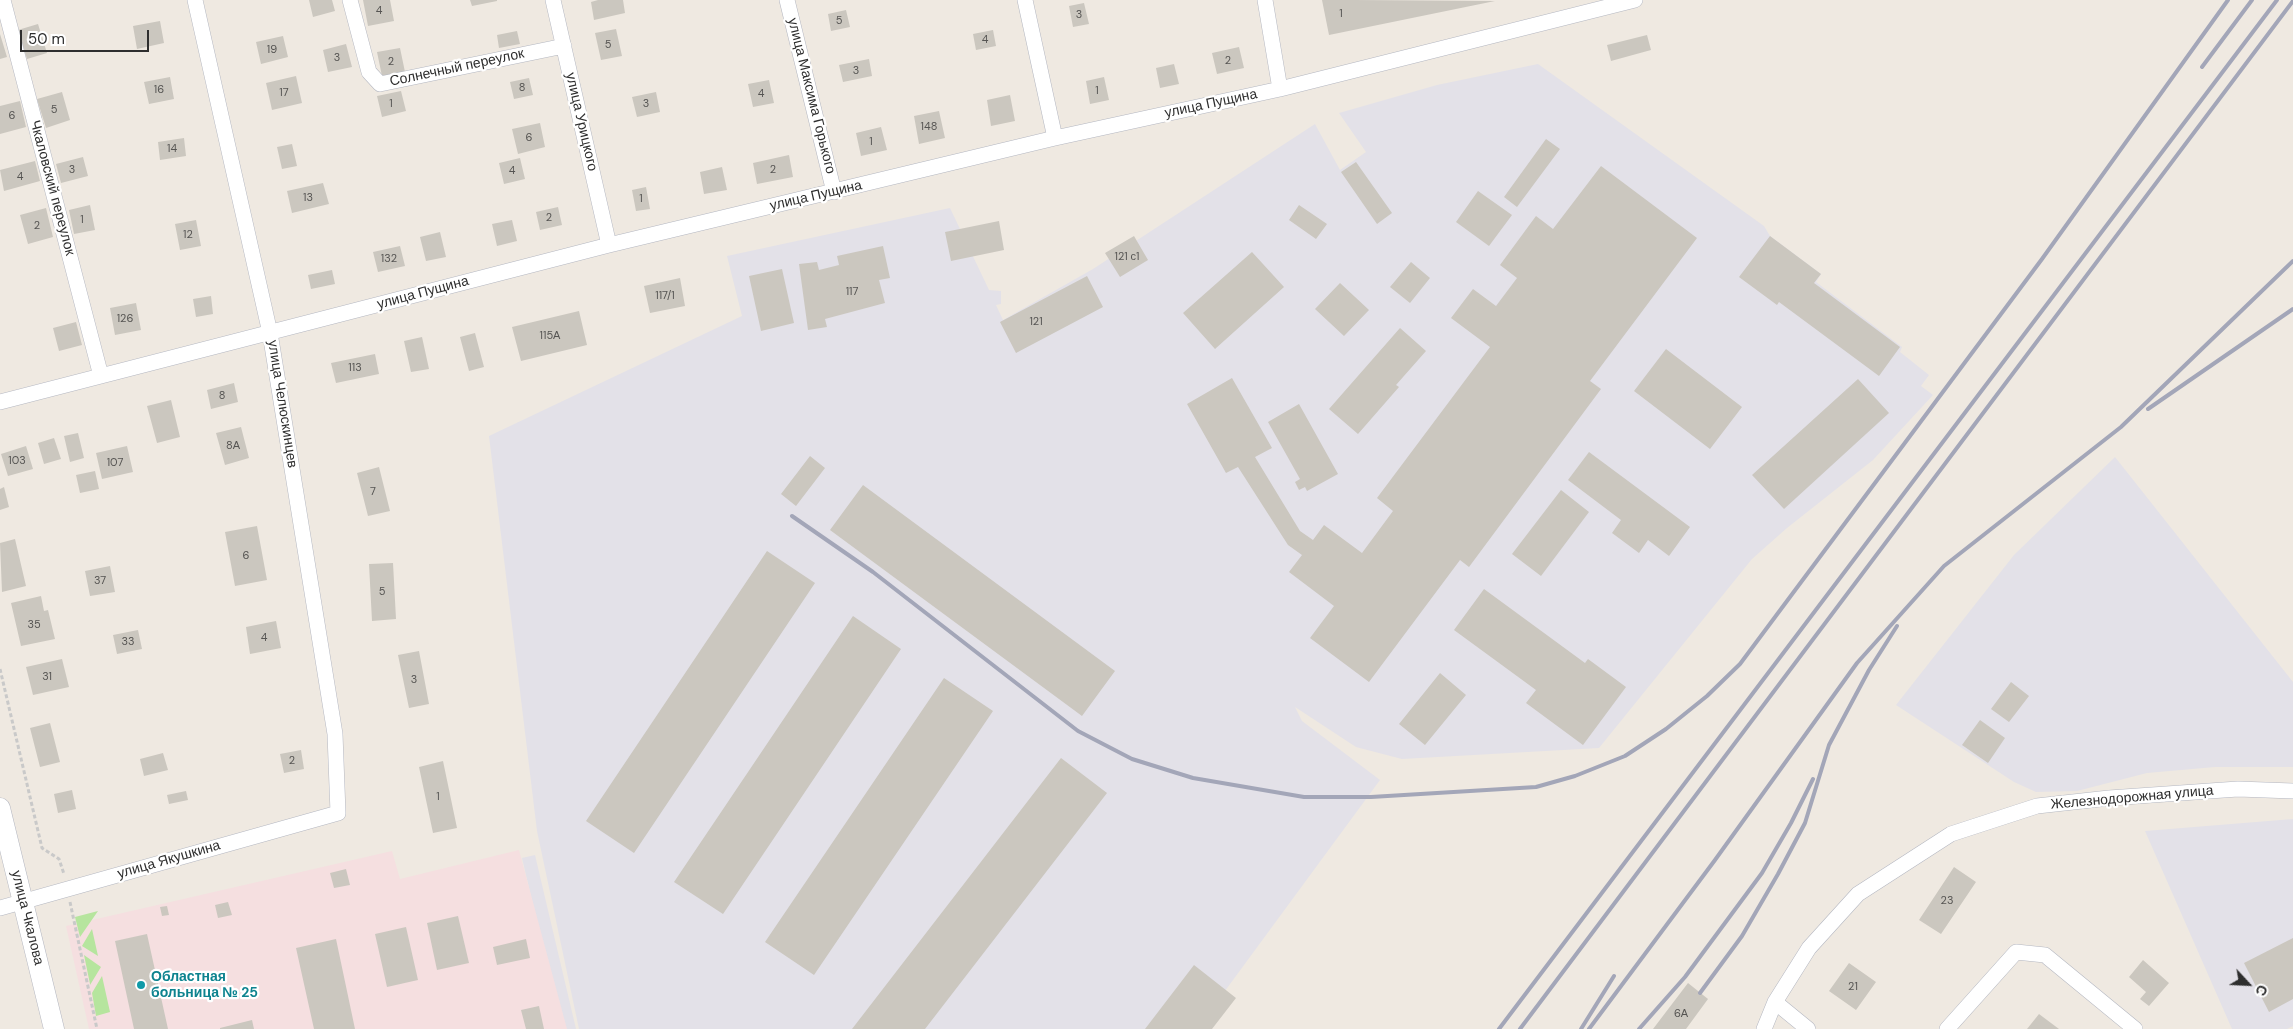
<!DOCTYPE html>
<html>
<head>
<meta charset="utf-8">
<style>
  body { margin:0 }
  #map { position:relative; width:2293px; height:1029px; overflow:hidden; background:#efe9e1; font-family:"DM Sans",sans-serif }
  canvas { display:block }
  .north { position:absolute; left:2223px; top:959px; width:50px; height:50px; -webkit-text-stroke:4px #fff; paint-order:stroke; rotate:115deg; font-size:14px; font-weight:700; line-height:20px; text-align:center; color:#2e2e2e }
  .north::after { content:''; display:block; margin:auto; width:18px; height:22px; background:#2e2e2e; clip-path:polygon(50% 0,100% 100%,50% 72%,0 100%) }
  .scale { position:absolute; left:20px; top:30px; width:129px; height:22px; box-sizing:border-box; border:2px solid #2e2e2e; border-top:0; padding-left:6px; font-size:15px; line-height:18px; white-space:nowrap; color:#2e2e2e; -webkit-text-stroke:4px #fff; paint-order:stroke }
</style>
</head>
<body>
<div id="map">
<canvas width="2293" height="1029"></canvas>
<div class="north">С</div>
<div class="scale">50 m</div>
</div>
<script>
const c = document.querySelector('canvas').getContext('2d');
c.lineJoin = 'round';
function fillPath(path, color) { c.fillStyle = color; c.fill(path, 'evenodd'); }
const poly = rows => new Path2D(rows.map(r => 'M' + r).join(''));
function strokePath(path, color, width, dash) { c.strokeStyle = color; c.lineWidth = width; c.lineCap = dash ? 'butt' : 'round'; c.setLineDash(dash || []); c.stroke(path); }
function label(font, color, halo, rows, align = 'center') {
  c.font = font + ' "DM Sans",sans-serif'; c.lineWidth = 4.5; c.setLineDash([]); c.textBaseline = 'middle'; c.strokeStyle = halo; c.fillStyle = color; for (const [text, x, y, turn = 0] of rows) {
    c.save(); c.translate(x, y); c.rotate((+turn || 0) * Math.PI / 180); c.textAlign = isNaN(turn) ? turn : align; if (halo) c.strokeText(text, 0, 0); c.fillText(text, 0, 0); c.restore();
  }
}
fillPath(poly([
  [1538,64,1764,226,1770,236,1821,274,1816,282,1902,347,1900,352,1929,375,1921,386,1933,395,1873,460,1787,528,1752,559,1599,748,1402,759,1356,747,1295,707,1302,721,1380,780,1197,1029,579,1029,537,831,489,436,742,316,727,256,950,208,989,290,1001,291,1001,304,996,305,1003,320,1093,269,1315,124,1340,170,1366,152,1339,113,1437,85],
  [2115,457,2293,682,2293,767,2215,767,2147,773,2077,791,2036,792,2014,782,1896,705,2014,555],
  [2293,819,2293,1026,2287,1029,2232,1029,2145,831],
  [535,855,576,1029,562,1029,522,858]
]), '#e3e1e8');
fillPath(poly([
  [519,850,567,1029,89,1029,66,926,392,851,400,879]
]), '#f5dfe0');
fillPath(poly([
  [98,911,80,937,75,917],
  [92,929,98,956,82,946],
  [84,955,101,967,90,985,90,984],
  [102,976,110,1012,96,1016,92,993]
]), '#b6e59e');
fillPath(poly([
  [309,0,332,0,335,11,313,17],
  [363,0,390,0,394,21,368,26],
  [470,0,497,0,497,1,472,6],
  [598,0,623,0,625,13,594,20,591,2],
  [1322,0,1355,0,1356,7,1355,0,1495,1,1329,35],
  [1084,3,1089,24,1073,27,1069,6],
  [846,10,850,27,831,31,828,14],
  [160,21,164,43,137,49,133,26],
  [38,24,47,53,27,59,18,30],
  [616,29,622,56,601,60,595,33],
  [993,30,996,46,976,50,973,34],
  [517,31,520,44,499,48,497,35],
  [0,34,7,57,0,59],
  [1647,35,1651,50,1611,61,1607,45],
  [283,36,288,57,261,64,256,42],
  [346,44,352,67,328,72,323,50],
  [1239,47,1244,68,1217,74,1212,53],
  [400,48,405,72,382,76,377,52],
  [869,59,872,76,843,82,839,65],
  [1174,64,1179,84,1160,88,1156,68],
  [296,76,302,103,272,110,266,83],
  [170,77,174,99,149,104,144,82],
  [1104,77,1109,100,1090,104,1086,81],
  [529,78,533,95,514,99,510,82],
  [769,80,774,103,753,107,748,84],
  [401,91,406,111,382,117,377,96],
  [62,92,70,120,46,128,37,99],
  [656,92,660,112,637,117,632,97],
  [1010,95,1015,121,991,126,987,100],
  [20,101,26,127,0,134,0,106],
  [939,111,945,138,919,144,914,116],
  [540,123,545,147,518,154,512,129],
  [881,127,887,150,861,156,856,133],
  [184,138,186,156,160,160,158,142],
  [1546,139,1560,149,1517,207,1504,197],
  [292,144,297,166,282,169,277,147],
  [789,155,793,177,757,184,753,163],
  [83,157,88,176,61,183,56,164],
  [520,158,525,179,504,184,499,163],
  [35,161,40,181,4,191,0,170],
  [1356,162,1392,213,1377,224,1341,172],
  [1601,166,1697,238,1590,381,1601,389,1469,567,1460,560,1369,682,1310,638,1334,606,1289,572,1302,555,1288,545,1238,467,1226,473,1187,404,1232,378,1272,448,1255,457,1300,531,1313,540,1324,525,1362,553,1393,511,1377,498,1490,347,1451,318,1473,289,1496,306,1517,278,1500,265,1536,216,1553,229],
  [722,167,727,190,704,194,700,172],
  [323,183,329,204,292,213,287,191],
  [646,187,650,209,636,211,632,190],
  [1478,191,1512,215,1489,246,1456,222],
  [90,205,95,230,74,234,69,210],
  [1299,205,1327,224,1316,239,1289,220],
  [558,207,562,225,540,230,536,212],
  [46,208,53,237,28,244,20,215],
  [196,220,201,246,180,250,175,224],
  [512,220,517,241,497,246,492,224],
  [999,221,1004,250,951,261,945,232],
  [440,232,446,257,426,261,420,237],
  [1134,236,1148,260,1120,277,1105,253],
  [1770,236,1821,274,1814,283,1900,347,1879,376,1779,302,1777,305,1739,277],
  [400,246,405,266,378,272,373,252],
  [883,246,890,278,879,280,885,303,825,319,827,327,808,330,799,264,817,262,819,270,839,265,837,256],
  [1252,252,1284,287,1215,349,1183,313],
  [1411,262,1430,278,1410,303,1390,287],
  [782,269,794,323,761,331,749,276],
  [332,270,335,284,311,289,308,275],
  [1087,276,1103,307,1016,353,1000,322],
  [680,278,685,306,650,313,644,286],
  [1340,283,1369,310,1344,336,1315,309],
  [211,296,213,314,196,317,193,299],
  [136,303,141,330,115,335,110,308],
  [579,311,587,345,521,361,512,327],
  [76,322,82,345,59,351,53,328],
  [1400,328,1426,351,1396,385,1399,387,1358,434,1329,409],
  [475,333,484,367,469,371,460,337],
  [422,337,429,369,411,372,404,341],
  [1666,349,1742,407,1710,449,1634,391],
  [375,354,379,374,336,383,331,363],
  [1858,379,1889,413,1784,509,1752,475],
  [234,383,238,402,211,409,207,390],
  [171,400,180,437,157,443,147,406],
  [1299,404,1338,474,1307,491,1305,487,1299,490,1295,482,1300,479,1268,422],
  [241,427,249,458,225,465,216,433],
  [78,433,84,458,70,462,64,436],
  [54,438,61,459,44,464,38,443],
  [26,446,33,469,8,476,1,454],
  [127,446,133,472,102,479,96,453],
  [1589,452,1690,527,1669,556,1648,540,1639,553,1612,533,1621,520,1568,480],
  [810,456,825,468,796,506,781,494],
  [379,467,390,511,368,516,357,473],
  [95,471,99,489,80,493,76,475],
  [863,485,1115,671,1082,716,830,530],
  [4,487,9,507,0,510,0,489],
  [1561,490,1589,512,1541,576,1512,554],
  [257,526,267,580,235,586,225,532],
  [15,539,26,586,2,592,0,543],
  [767,551,815,583,634,853,586,821],
  [393,563,396,619,372,621,369,564],
  [110,566,115,592,90,596,85,571],
  [1484,589,1585,663,1588,659,1626,687,1583,745,1526,703,1536,690,1454,630],
  [41,596,44,611,48,610,55,639,21,646,11,603],
  [853,616,901,649,723,914,674,882],
  [276,621,281,648,250,654,246,627],
  [138,630,142,649,117,654,113,635],
  [419,651,429,704,409,708,398,655],
  [62,659,69,687,33,695,26,667],
  [1440,673,1466,695,1425,745,1399,724],
  [944,678,993,711,814,975,765,942],
  [2011,682,2029,696,2009,722,1991,709],
  [1980,720,2005,738,1988,763,1962,745],
  [50,723,60,762,40,767,30,728],
  [301,750,304,769,284,773,280,754],
  [163,753,168,770,144,776,140,759],
  [1061,758,1107,793,925,1029,852,1029],
  [443,761,457,828,433,833,419,767],
  [72,790,76,809,58,813,54,794],
  [186,791,188,800,169,804,167,795],
  [1954,867,1976,882,1941,934,1919,920],
  [346,869,350,885,334,888,330,873],
  [228,902,232,915,218,918,215,905],
  [167,906,169,915,162,916,160,907],
  [458,916,469,963,437,970,427,923],
  [406,927,418,980,387,987,375,934],
  [147,934,168,1029,134,1029,115,941],
  [2293,938,2293,999,2269,1012,2244,963],
  [336,939,355,1029,314,1029,296,948],
  [526,939,530,958,497,965,493,947],
  [2143,960,2169,983,2149,1006,2140,999,2146,992,2129,977],
  [1849,963,1876,982,1856,1010,1829,991],
  [1194,965,1236,998,1212,1029,1145,1029],
  [1688,983,1708,999,1686,1029,1653,1029],
  [539,1006,544,1029,526,1029,521,1010],
  [2039,1014,2059,1029,2027,1029],
  [252,1020,254,1029,220,1029,220,1028]
]), '#cbc7bf');
const minor = poly([
  [3,0,101,376],
  [350,0,369,72,380,84,564,46],
  [553,0,609,245],
  [787,0,834,192],
  [1025,0,1055,138],
  [1265,0,1280,89],
  [0,402,609,245,1055,138,1280,89,1635,0],
  [0,908,338,813,335,734,270,333,195,0],
  [1775,1002,1808,1029],
  [1764,1029,1775,1002,1809,948,1858,894,1951,834,2037,806,2109,798,2238,789,2293,791],
  [1947,1029,2016,952,2045,955,2135,1029]
]);
const tertiary = poly([
  [0,808,54,1029]
]);
strokePath(minor, '#b4b7c1', 16);
strokePath(tertiary, '#b4b7c1', 21);
strokePath(poly([
  [0,669,42,848,59,859,64,874],
  [70,902,97,1029]
]), '#c9c9c9', 3, [4, 2.5]);
strokePath(minor, '#fff', 15);
strokePath(tertiary, '#fff', 20);
strokePath(poly([
  [2202,67,2252,0],
  [2148,409,2293,309],
  [792,516,873,572,1078,731,1132,759,1193,778,1304,797,1371,797,1536,787,1575,776,1625,756,1666,729,1707,696,1740,664,2042,259,2228,0],
  [1700,993,1742,936,1778,874,1805,823,1829,745,1869,670,1897,626],
  [1499,1029,2277,0],
  [1520,1029,2293,1],
  [1581,1029,1614,976],
  [1589,1029,1715,860,1857,663,1944,566,2121,427,2293,261],
  [1639,1029,1685,977,1762,873,1791,823,1813,779]
]), '#a3a6b8', 4);
for (const [x, y, r, color] of [
  [141,985,5,"#0f9aa8"]
]) { const dot = new Path2D(); dot.arc(x, y, r, 0, 2 * Math.PI); c.fillStyle = color; c.fill(dot); strokePath(dot, '#fff', 2); }
label('11px', '#555452', null, [
  ["4",379,11],
  ["1",1341,14],
  ["3",1079,15],
  ["5",839,21],
  ["4",985,40],
  ["5",608,45],
  ["19",272,50],
  ["3",337,58],
  ["2",1228,61],
  ["2",391,62],
  ["3",856,71],
  ["8",522,88],
  ["16",159,90],
  ["1",1097,91],
  ["17",284,93],
  ["4",761,94],
  ["1",391,104],
  ["3",646,104],
  ["5",54,110],
  ["6",12,116],
  ["148",929,127],
  ["6",529,138],
  ["1",871,142],
  ["14",172,149],
  ["3",72,170],
  ["2",773,170],
  ["4",512,171],
  ["4",20,177],
  ["13",308,198],
  ["1",641,199],
  ["2",549,218],
  ["1",82,220],
  ["2",37,226],
  ["12",188,235],
  ["121 с1",1127,257],
  ["132",389,259],
  ["117",852,292],
  ["117/1",665,296],
  ["126",125,319],
  ["121",1036,322],
  ["115А",550,336],
  ["113",355,368],
  ["8",222,396],
  ["8А",233,446],
  ["103",17,461],
  ["107",115,463],
  ["7",373,492],
  ["6",246,556],
  ["37",100,581],
  ["5",382,592],
  ["35",34,625],
  ["4",264,638],
  ["33",128,642],
  ["31",47,677],
  ["3",414,680],
  ["2",292,761],
  ["1",438,797],
  ["23",1947,901],
  ["21",1853,987],
  ["6А",1681,1014]
]);
label('14px', '#2e2e2e', '#fff', [
  ["Солнечный переулок",457,68,-12],
  ["улица Максима Горького",811,96,76],
  ["улица Пущина",1211,104,-12],
  ["улица Урицкого",581,122,77],
  ["Чкаловский переулок",52,188,75],
  ["улица Пущина",816,196,-13],
  ["улица Пущина",423,293,-15],
  ["улица Челюскинцев",282,404,81],
  ["Железнодорожная улица",2132,798,-5],
  ["улица Якушкина",169,860,-16],
  ["улица Чкалова",27,918,76]
]);
label('bold 14px', '#0d838f', '#fff', [
  ["Областная",151,977],
  ["больница № 25",151,993]
], 'left');
</script>
</body>
</html>
